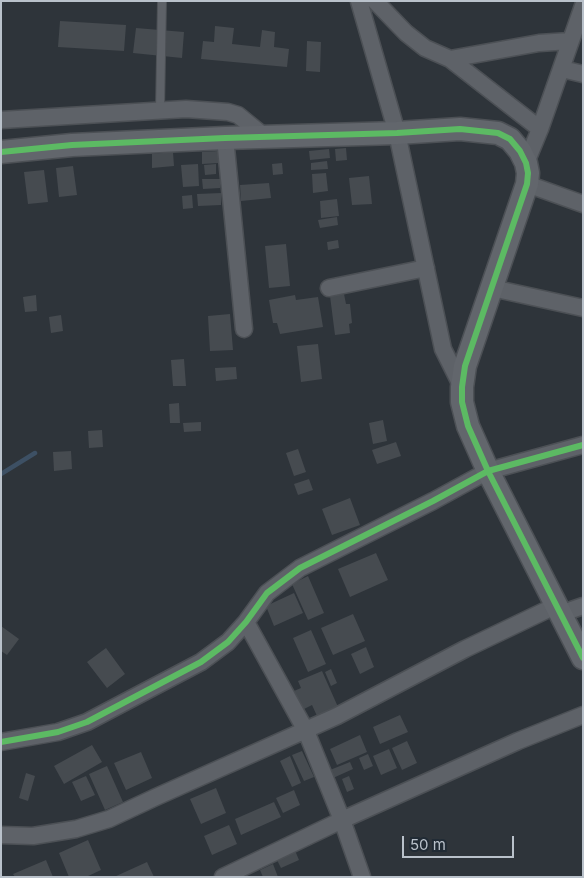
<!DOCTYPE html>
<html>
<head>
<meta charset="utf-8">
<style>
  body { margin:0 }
  #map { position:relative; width:584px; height:878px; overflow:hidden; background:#2e343a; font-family:Inter,sans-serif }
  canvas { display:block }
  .frame { position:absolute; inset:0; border:2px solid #b9c1ca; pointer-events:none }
  .scale { position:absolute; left:402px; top:836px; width:112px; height:22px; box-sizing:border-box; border:2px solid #b9c1ca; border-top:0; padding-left:6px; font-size:15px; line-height:18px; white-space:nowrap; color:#b9c1ca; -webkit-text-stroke:4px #212b35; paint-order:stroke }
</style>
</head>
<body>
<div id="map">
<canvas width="584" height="878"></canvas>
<div class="frame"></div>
<div class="scale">50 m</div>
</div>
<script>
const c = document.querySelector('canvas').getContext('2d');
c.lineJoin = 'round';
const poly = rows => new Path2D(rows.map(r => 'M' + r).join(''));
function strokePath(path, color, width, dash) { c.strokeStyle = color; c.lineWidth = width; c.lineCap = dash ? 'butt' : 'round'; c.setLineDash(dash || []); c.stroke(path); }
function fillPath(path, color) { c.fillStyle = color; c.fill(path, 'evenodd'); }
strokePath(poly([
  [1,474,35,453]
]), '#3d5064', 4.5);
fillPath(poly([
  [60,21,126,25,124,51,58,47],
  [215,26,234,28,232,44,260,47,262,30,275,32,274,47,289,49,287,67,201,59,203,41,214,42],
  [136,28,184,32,182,58,133,53],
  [307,41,321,42,320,72,306,71],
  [346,148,347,160,336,161,335,149],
  [329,149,330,158,310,160,309,151],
  [218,151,219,163,202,164,202,152],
  [173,152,174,166,152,168,152,154],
  [327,161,328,169,311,170,311,163],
  [282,163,283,174,273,175,272,164],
  [198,164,199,186,183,187,181,165],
  [216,164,216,174,205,175,204,165],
  [73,166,77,195,59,197,56,168],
  [44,170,48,202,28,204,24,172],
  [326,173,328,191,313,193,312,174],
  [369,176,372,204,352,205,349,178],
  [202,179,220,179,220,188,203,189],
  [269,183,271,198,241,201,240,185],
  [221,193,221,205,198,206,197,194],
  [192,195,193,208,183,209,182,196],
  [337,199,339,216,321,218,320,201],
  [337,217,338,225,320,228,318,220],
  [338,240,339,248,328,250,327,242],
  [286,244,290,286,269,288,265,246],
  [344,294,346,304,350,304,352,323,349,324,350,333,335,335,330,296],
  [36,295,37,311,25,312,23,297],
  [295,295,296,300,318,297,323,327,280,334,277,323,273,323,269,300],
  [230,314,233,350,210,351,208,316],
  [61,315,63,331,51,333,49,317],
  [318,344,322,379,301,382,297,346],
  [184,359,186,386,173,386,171,360],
  [236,367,237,379,216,381,215,368],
  [179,403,180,423,170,423,169,404],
  [383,420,387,441,373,444,369,423],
  [201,422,201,431,184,432,183,423],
  [102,430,103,447,89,448,88,431],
  [396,442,401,456,377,464,372,450],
  [298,449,306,472,294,476,286,453],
  [71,451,72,469,54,471,53,452],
  [309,479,313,490,298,495,294,484],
  [350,498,360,525,332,535,322,509],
  [376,553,388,580,350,597,338,569],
  [308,576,324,613,308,620,292,584],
  [294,593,303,613,274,626,266,606],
  [353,614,365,641,333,655,321,628],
  [1,626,19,639,7,655,1,651],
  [311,630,326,664,308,672,293,638],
  [366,647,374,667,360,674,351,654],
  [106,648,125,674,107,688,87,662],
  [331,669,337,683,331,686,325,672],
  [322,671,338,707,317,716,312,705,302,710,294,691,301,688,298,681],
  [400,715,408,732,380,744,373,727],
  [360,735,367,752,337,765,330,749],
  [407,741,417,763,402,770,392,748],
  [92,745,102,762,64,784,54,766],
  [389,749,397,768,381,775,373,756],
  [302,751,314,777,304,781,292,755],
  [141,752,152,778,126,790,114,763],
  [368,754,373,766,364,770,359,758],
  [290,756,301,783,292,787,280,761],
  [350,762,353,769,333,778,330,770],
  [107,766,123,802,105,810,89,774],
  [26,773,35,776,28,801,19,798],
  [86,776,95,795,81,801,72,782],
  [349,776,354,789,347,792,342,779],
  [216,788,226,813,201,824,190,799],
  [294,790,300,805,283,813,276,798],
  [274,802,281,817,241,835,235,819],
  [229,825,237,844,212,855,204,836],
  [88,840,101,870,86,877,69,877,59,853],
  [294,848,299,860,281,868,275,856],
  [46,860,53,877,15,877,13,874],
  [147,862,154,877,114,877],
  [273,864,278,877,263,877,260,870]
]), '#464b50');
const lane = poly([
  [160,110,162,1]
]);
const street = poly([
  [359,1,397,133,443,349,462,387],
  [375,1,406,33,425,48,450,59,540,129],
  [450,59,539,43,570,41],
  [562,69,583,74],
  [1,120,186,109,228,112,238,115,265,137],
  [225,138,244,329],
  [526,163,540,129,583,6],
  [527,184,583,204],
  [329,288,426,268],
  [492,288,583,308],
  [560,614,583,606],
  [246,622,306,731,342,820,362,877],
  [1,742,58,732,87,722,201,662,228,642,246,622,267,593,300,568,433,501,488,471,583,445],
  [1,835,33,836,76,829,109,819,156,797,337,716,465,649,555,606],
  [223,877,342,820,518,741,583,715]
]);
const secondary = poly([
  [1,152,72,145,225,138,397,133,460,129,498,133,510,139,520,151,526,163,528,173,527,184,465,366,462,387,462,402,468,426,488,471,583,658]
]);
strokePath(lane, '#4c5055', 10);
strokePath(street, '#4c5055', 19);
strokePath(secondary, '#4c5055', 25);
strokePath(lane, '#5e6268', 8);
strokePath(street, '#5e6268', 16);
strokePath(secondary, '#62666c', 22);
strokePath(poly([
  [1,152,72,145,225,138,397,133,460,129,498,133,510,139,520,151,526,163,528,173,527,184,465,366,462,387,462,402,468,426,488,471,583,658],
  [1,742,58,732,87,722,201,662,228,642,246,622,267,593,300,568,433,501,488,471,583,445]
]), '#5cba63', 6);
</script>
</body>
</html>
